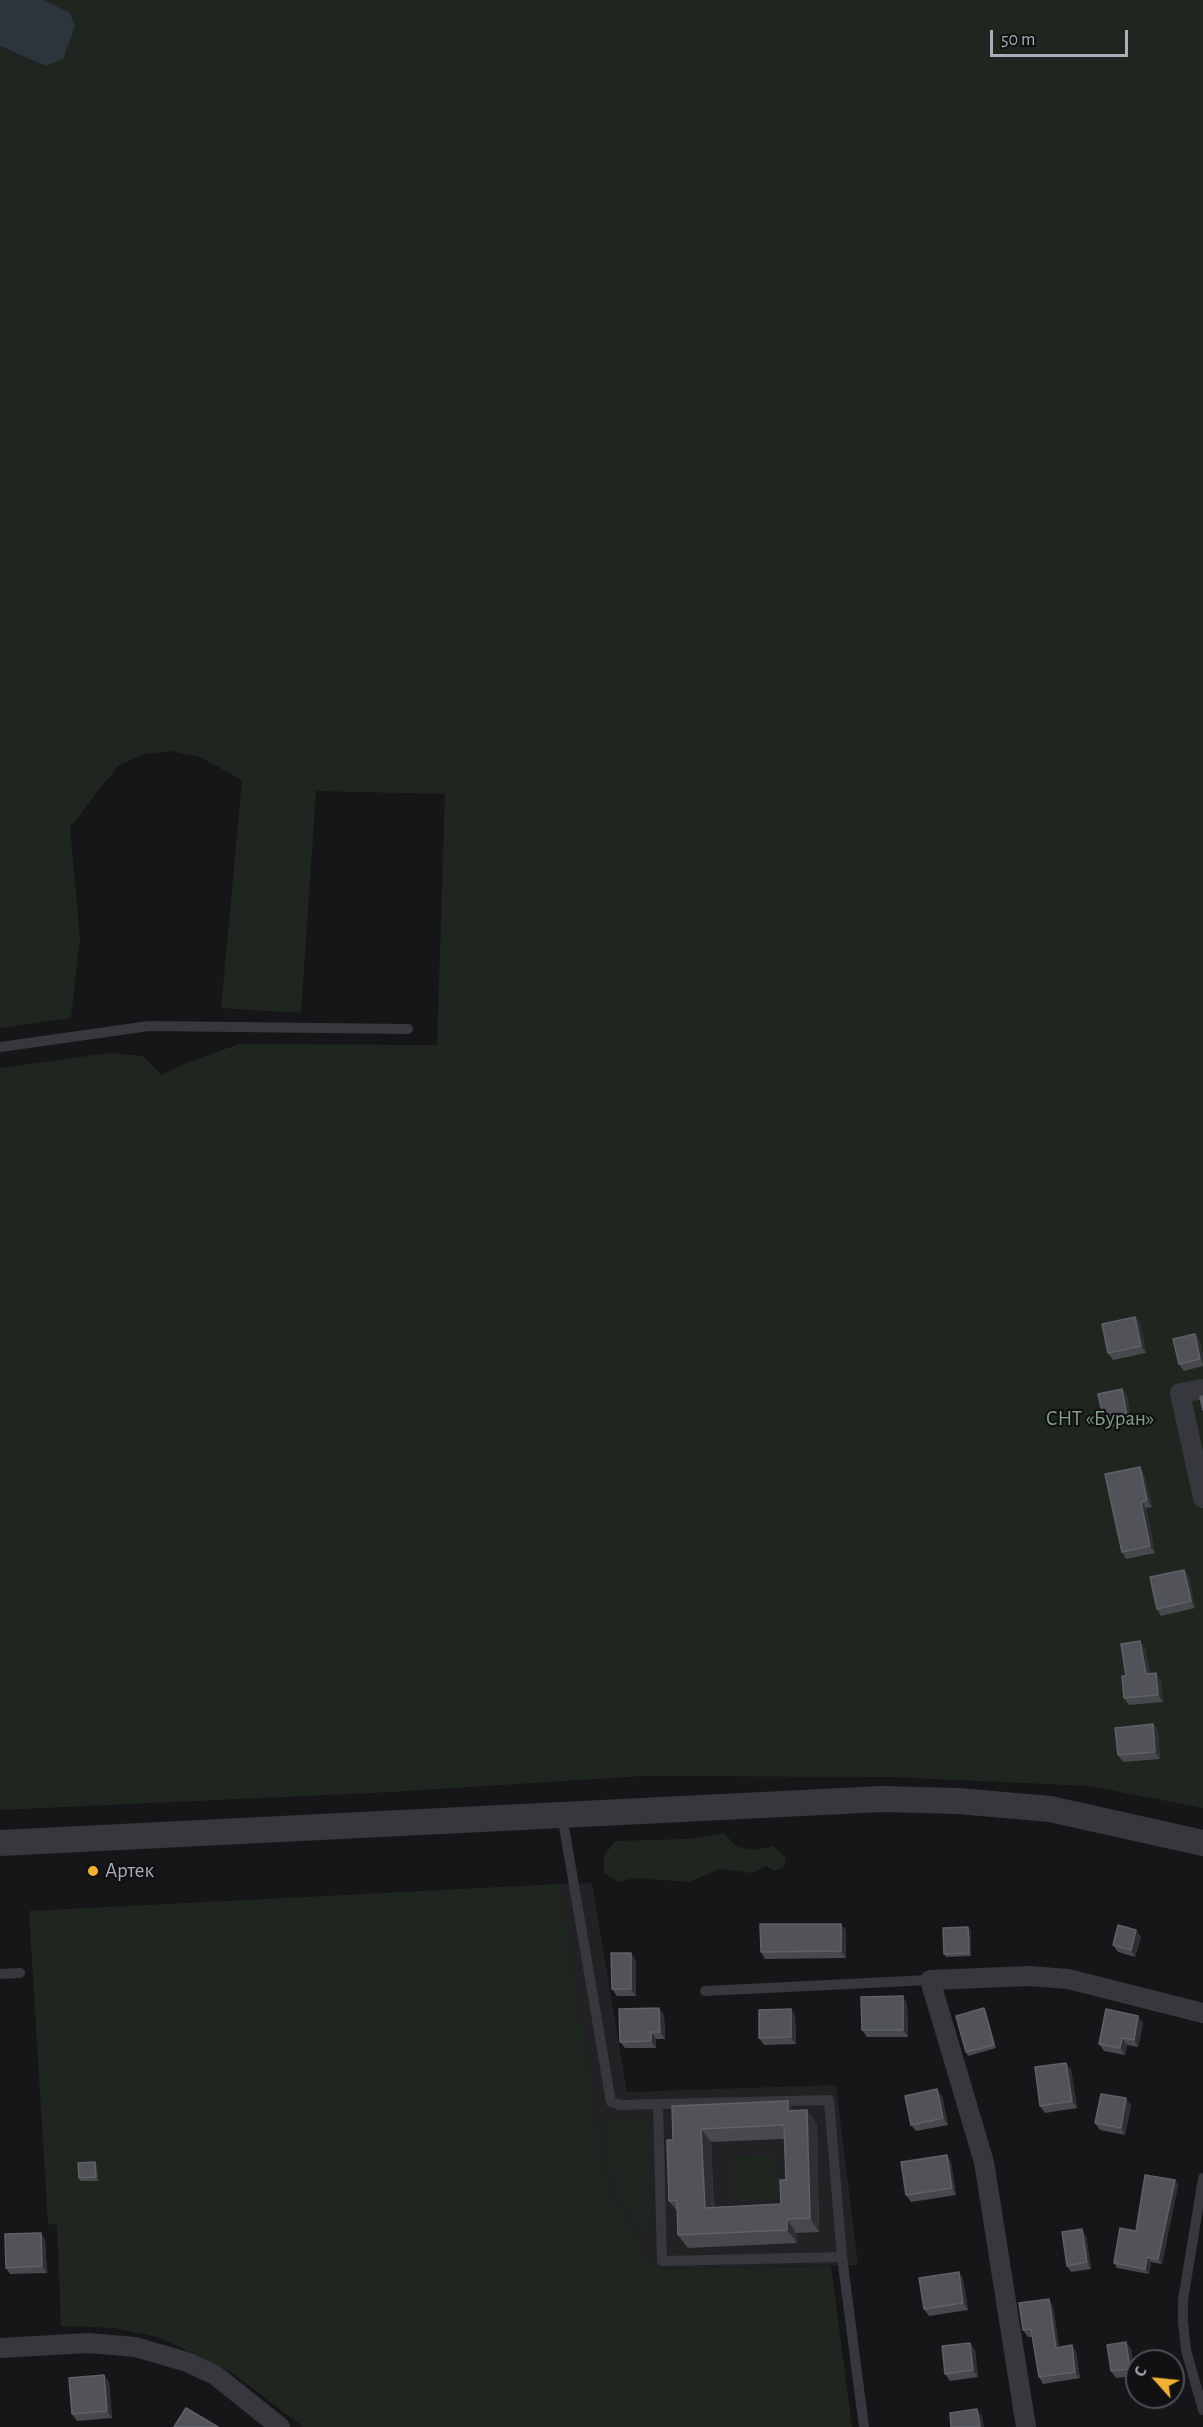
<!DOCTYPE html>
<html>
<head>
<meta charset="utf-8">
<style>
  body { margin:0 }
  #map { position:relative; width:1203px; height:2427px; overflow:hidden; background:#161618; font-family:"Alegreya Sans",sans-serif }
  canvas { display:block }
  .north { position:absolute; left:1125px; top:2349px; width:60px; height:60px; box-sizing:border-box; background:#111113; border:2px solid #4d4f55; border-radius:50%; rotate:297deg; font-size:16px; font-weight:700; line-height:24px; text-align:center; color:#a8adb8 }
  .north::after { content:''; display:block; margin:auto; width:21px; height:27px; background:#f2b134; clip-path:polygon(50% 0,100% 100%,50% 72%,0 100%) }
  .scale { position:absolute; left:990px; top:30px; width:138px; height:27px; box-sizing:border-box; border:3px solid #a8adb8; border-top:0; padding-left:8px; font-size:18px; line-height:21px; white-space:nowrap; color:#a8adb8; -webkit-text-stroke:4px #111113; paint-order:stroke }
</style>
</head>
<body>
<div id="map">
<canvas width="1203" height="2427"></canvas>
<div class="north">С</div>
<div class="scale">50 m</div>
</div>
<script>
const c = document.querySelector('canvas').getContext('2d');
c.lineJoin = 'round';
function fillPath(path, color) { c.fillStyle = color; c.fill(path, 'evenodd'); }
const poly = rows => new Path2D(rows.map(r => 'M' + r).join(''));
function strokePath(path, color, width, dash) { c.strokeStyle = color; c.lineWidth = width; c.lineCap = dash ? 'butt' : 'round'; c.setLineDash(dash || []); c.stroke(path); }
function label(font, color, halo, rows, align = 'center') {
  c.font = font + ' "Alegreya Sans",sans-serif'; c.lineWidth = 4.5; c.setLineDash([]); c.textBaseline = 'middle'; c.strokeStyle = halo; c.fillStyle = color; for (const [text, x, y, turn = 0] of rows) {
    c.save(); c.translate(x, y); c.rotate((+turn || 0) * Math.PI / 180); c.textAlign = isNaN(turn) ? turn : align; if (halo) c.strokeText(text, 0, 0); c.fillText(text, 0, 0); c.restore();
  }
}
fillPath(poly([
  [592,1883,627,2092,836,2085,858,2265,655,2269,608,2186,560,1884]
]), '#222225');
fillPath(poly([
  [44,0,1203,0,1203,1808,1090,1786,889,1777,643,1776,391,1792,0,1810,0,1068,109,1053,143,1056,162,1075,186,1063,239,1044,437,1045,445,794,316,791,301,1013,221,1008,242,780,200,757,171,751,144,754,118,766,70,827,80,938,71,1018,0,1028,0,46,44,66,70,13],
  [724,1833,737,1847,756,1850,773,1846,786,1858,784,1867,775,1871,766,1866,752,1873,720,1869,689,1882,635,1878,618,1882,604,1873,604,1856,615,1841,687,1839],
  [560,1884,608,2186,655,2269,831,2266,852,2427,303,2427,231,2372,161,2338,115,2328,61,2326,57,2225,48,2224,29,1911],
  [646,2117,651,2228,638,2229,613,2185,605,2121],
  [776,2155,778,2199,731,2201,729,2157]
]), '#1e261f');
fillPath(poly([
  [0,0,44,0,70,13,75,26,63,59,45,66,0,46]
]), '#2c353c');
strokePath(poly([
  [0,1047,149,1026,408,1029],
  [562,1815,611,2102,620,2105,829,2100,842,2257,864,2427],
  [0,1974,20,1973],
  [705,1991,930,1980],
  [658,2105,662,2261,842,2257],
  [1203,2178,1183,2300,1183,2322,1186,2350,1203,2410]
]), '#37383d', 10);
strokePath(poly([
  [1203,1389,1180,1393,1203,1498],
  [0,2348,88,2343,135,2347,187,2362,215,2375,280,2427],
  [1026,2427,984,2162,930,1980,1030,1976,1068,1979,1203,2013]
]), '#37383d', 20);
strokePath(poly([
  [0,1843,882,1799,958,1801,1050,1809,1203,1843]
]), '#37383d', 26);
fillPath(poly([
  [1135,1317,1140,1323,1146,1353,1113,1360,1108,1353],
  [1200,1341,1203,1357,1203,1366,1184,1371,1179,1364],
  [1122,1389,1127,1396,1132,1423,1109,1428,1104,1421],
  [1144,1474,1152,1507,1146,1508,1155,1553,1126,1559,1122,1552],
  [1184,1570,1189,1577,1195,1608,1161,1616,1157,1609],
  [1145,1648,1150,1673,1161,1680,1163,1702,1129,1705,1124,1698,1126,1676],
  [1153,1724,1158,1731,1160,1759,1123,1762,1118,1755],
  [846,1930,846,1958,765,1959,761,1952],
  [971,1930,971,1956,946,1957,944,1954],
  [1136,1930,1141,1937,1135,1957,1118,1952,1113,1945],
  [636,1960,636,1996,617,1996,612,1989],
  [907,2003,908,2037,867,2037,862,2030],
  [984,2008,986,2012,996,2048,968,2056,966,2052],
  [791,2009,795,2016,796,2044,764,2045,759,2038],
  [664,2015,665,2039,656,2039,656,2048,625,2048,620,2042],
  [1143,2023,1138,2047,1127,2045,1125,2055,1104,2051,1099,2044],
  [1066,2063,1071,2070,1077,2108,1045,2113,1040,2106],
  [942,2096,948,2125,916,2131,911,2125],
  [788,2101,794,2111,817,2124,819,2232,796,2233,797,2243,688,2248,678,2235,678,2212,669,2201,673,2140,672,2106],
  [784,2139,786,2180,781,2204,714,2207,711,2142],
  [1131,2105,1125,2135,1100,2130,1095,2123],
  [95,2162,97,2166,98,2181,81,2181,79,2178],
  [951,2162,956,2195,911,2202,906,2195],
  [1175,2180,1178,2185,1162,2264,1151,2262,1149,2274,1117,2268,1114,2263,1136,2231],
  [41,2233,45,2240,47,2273,10,2274,6,2268],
  [1086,2236,1091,2269,1071,2272,1067,2266],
  [959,2272,963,2279,968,2310,929,2316,924,2309],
  [1053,2306,1059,2347,1072,2345,1076,2352,1080,2378,1043,2384,1039,2377,1033,2337,1028,2337,1023,2330],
  [1131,2349,1135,2376,1116,2378,1111,2371],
  [975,2350,978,2377,950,2381,945,2374],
  [104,2375,109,2382,112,2418,77,2421,72,2414]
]), '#47494d');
fillPath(poly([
  [1135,1317,1140,1323,1146,1353,1141,1346],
  [1195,1334,1200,1341,1203,1357,1203,1363,1200,1359],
  [1122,1389,1127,1396,1132,1423,1127,1416],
  [1140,1467,1144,1474,1152,1507,1147,1500],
  [1141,1502,1146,1508,1155,1553,1150,1546],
  [1184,1570,1189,1577,1195,1608,1191,1601],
  [1140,1641,1145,1648,1151,1681,1146,1674],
  [1156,1673,1161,1680,1163,1702,1158,1695],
  [1153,1724,1158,1731,1160,1759,1155,1752],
  [841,1924,846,1930,846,1958,841,1951],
  [968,1927,971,1930,971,1956,969,1953],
  [1136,1930,1141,1937,1135,1957,1131,1950],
  [631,1953,636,1960,636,1996,631,1989],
  [903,1996,907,2003,908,2037,903,2030],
  [659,2008,664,2015,665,2039,660,2032],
  [984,2008,986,2012,996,2048,994,2045],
  [791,2009,795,2016,796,2044,791,2037],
  [1138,2016,1143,2023,1138,2047,1134,2040],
  [651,2032,656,2039,656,2048,651,2041],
  [1122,2038,1127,2045,1125,2055,1120,2048],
  [1066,2063,1071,2070,1077,2108,1072,2101],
  [937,2089,942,2096,948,2125,943,2118],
  [1126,2098,1131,2105,1125,2135,1121,2128],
  [788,2101,797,2115,788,2111],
  [807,2110,817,2124,819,2232,810,2218],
  [701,2129,711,2142,714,2221,705,2208],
  [947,2155,951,2162,956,2195,952,2188],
  [95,2162,97,2166,98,2181,96,2177],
  [1175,2180,1178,2185,1162,2264,1158,2259],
  [787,2219,796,2233,797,2243,787,2230],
  [1082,2229,1086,2236,1091,2269,1087,2262],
  [41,2233,45,2240,47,2273,42,2266],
  [1147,2257,1151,2262,1149,2274,1145,2269],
  [959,2272,963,2279,968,2310,963,2303],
  [1049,2299,1053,2306,1060,2354,1056,2348],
  [1126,2342,1131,2349,1135,2376,1130,2369],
  [970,2343,975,2350,978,2377,973,2370],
  [1072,2345,1076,2352,1080,2378,1075,2372],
  [104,2375,109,2382,112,2418,107,2411],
  [977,2409,982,2416,984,2427,980,2427]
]), '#2f3033');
const building = poly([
  [1135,1317,1141,1346,1108,1353,1102,1324,1135,1317],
  [1195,1334,1200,1359,1179,1364,1173,1339,1195,1334],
  [1122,1389,1127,1416,1104,1421,1098,1394,1122,1389],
  [1203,1396,1203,1410,1200,1397,1203,1396],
  [1140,1467,1147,1500,1141,1502,1150,1546,1122,1552,1105,1474,1140,1467],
  [1184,1570,1191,1601,1157,1609,1150,1577,1184,1570],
  [1140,1641,1146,1674,1156,1673,1158,1695,1124,1698,1122,1676,1126,1676,1121,1644,1140,1641],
  [1153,1724,1155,1752,1118,1755,1115,1728,1153,1724],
  [760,1924,841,1924,841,1951,761,1952,760,1924],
  [1118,1925,1136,1930,1131,1950,1113,1945,1118,1925],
  [968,1927,969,1953,944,1954,943,1928,968,1927],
  [611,1953,631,1953,631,1989,612,1989,611,1953],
  [903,1996,903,2030,862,2030,861,1997,903,1996],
  [659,2008,660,2032,651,2032,651,2041,620,2042,619,2009,659,2008],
  [984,2008,994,2045,966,2052,956,2016,984,2008],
  [791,2009,791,2037,759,2038,759,2010,791,2009],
  [1106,2009,1138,2016,1134,2040,1122,2038,1120,2048,1099,2044,1106,2009],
  [1066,2063,1072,2101,1040,2106,1035,2067,1066,2063],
  [937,2089,943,2118,911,2125,905,2096,937,2089],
  [1101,2094,1126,2098,1121,2128,1095,2123,1101,2094],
  [788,2101,788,2111,807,2110,810,2218,787,2219,787,2230,678,2235,677,2200,669,2201,667,2140,673,2140,672,2106,788,2101],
  [784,2125,786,2180,780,2180,781,2204,705,2208,701,2129,784,2125],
  [947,2155,952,2188,906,2195,901,2162,947,2155],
  [95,2162,96,2177,79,2178,78,2163,95,2162],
  [1145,2175,1175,2180,1158,2259,1147,2257,1145,2269,1114,2263,1120,2228,1136,2231,1145,2175],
  [1082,2229,1087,2262,1067,2266,1062,2232,1082,2229],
  [41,2233,42,2266,6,2268,5,2234,41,2233],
  [959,2272,963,2303,924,2309,919,2278,959,2272],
  [1049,2299,1056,2348,1072,2345,1075,2372,1039,2377,1031,2329,1023,2330,1019,2303,1049,2299],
  [1126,2342,1130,2369,1111,2371,1107,2345,1126,2342],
  [970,2343,973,2370,945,2374,942,2346,970,2343],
  [104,2375,107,2411,72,2414,69,2378,104,2375],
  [186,2408,218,2427,174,2427,186,2408],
  [977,2409,980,2427,951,2427,950,2413,977,2409]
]);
fillPath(building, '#525359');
strokePath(building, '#5f6168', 1.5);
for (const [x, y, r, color] of [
  [93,1871,6,"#f2b134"]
]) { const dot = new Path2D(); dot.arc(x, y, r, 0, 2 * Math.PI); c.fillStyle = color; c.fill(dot); strokePath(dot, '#111113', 2); }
label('21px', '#7fa381', '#111113', [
  ["СНТ «Буран»",1100,1419]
]);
label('21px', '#a8adb8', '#111113', [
  ["Артек",105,1871]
], 'left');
</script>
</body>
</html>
